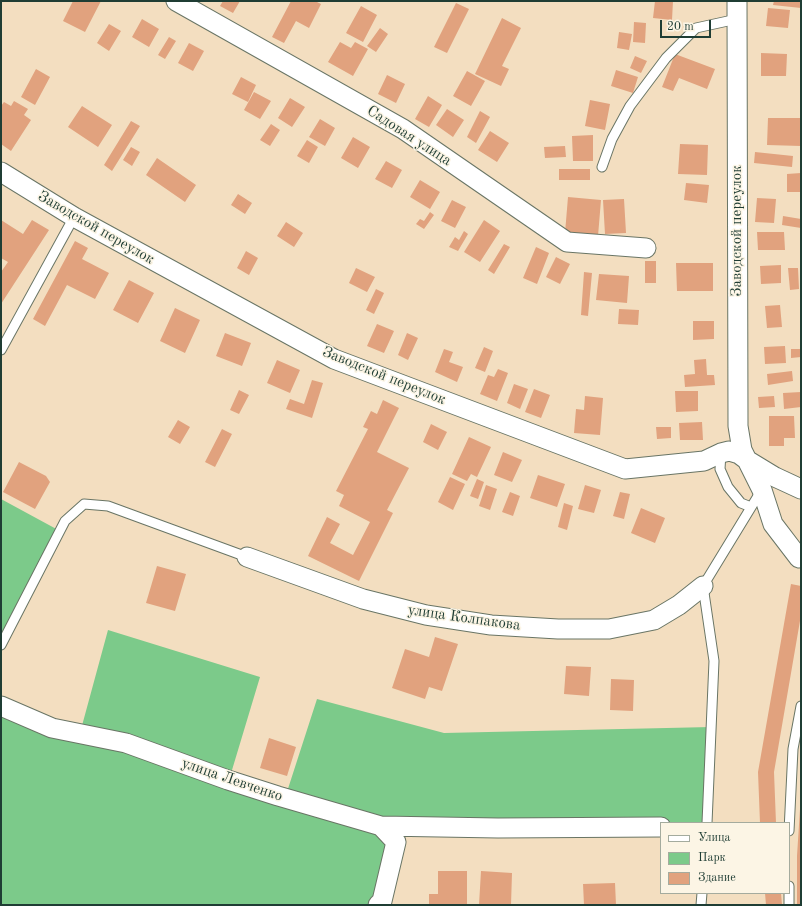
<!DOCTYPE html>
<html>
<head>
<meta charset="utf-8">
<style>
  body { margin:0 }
  #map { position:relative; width:802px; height:906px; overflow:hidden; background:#f3dec0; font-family:"Old Standard TT",serif }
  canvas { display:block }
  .frame { position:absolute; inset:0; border:2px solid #1f3d34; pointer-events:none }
  .legend { position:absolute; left:660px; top:822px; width:130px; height:72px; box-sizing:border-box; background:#fcf5e5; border:1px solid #a4ab9e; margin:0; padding:5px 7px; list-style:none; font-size:12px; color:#1f3d34 }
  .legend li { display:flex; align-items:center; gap:8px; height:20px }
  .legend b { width:20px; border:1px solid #a4ab9e }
  .scale { position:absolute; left:660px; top:20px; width:51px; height:18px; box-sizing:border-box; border:2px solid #1f3d34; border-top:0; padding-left:5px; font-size:12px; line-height:14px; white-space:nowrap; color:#1f3d34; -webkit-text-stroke:3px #fcf5e5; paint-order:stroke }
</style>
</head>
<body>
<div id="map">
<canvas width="802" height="906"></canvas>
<div class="frame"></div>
<ul class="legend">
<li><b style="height:5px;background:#fff"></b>Улица</li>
<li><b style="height:11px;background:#7cca8a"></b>Парк</li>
<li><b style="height:11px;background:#e1a27e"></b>Здание</li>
</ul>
<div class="scale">20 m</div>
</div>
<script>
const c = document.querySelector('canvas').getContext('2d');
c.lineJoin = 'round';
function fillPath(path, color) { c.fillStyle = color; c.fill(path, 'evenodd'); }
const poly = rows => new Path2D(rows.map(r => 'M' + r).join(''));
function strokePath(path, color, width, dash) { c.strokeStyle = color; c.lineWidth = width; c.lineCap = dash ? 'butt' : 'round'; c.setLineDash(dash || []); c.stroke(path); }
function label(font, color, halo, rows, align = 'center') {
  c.font = font + ' "Old Standard TT",serif'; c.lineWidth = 3; c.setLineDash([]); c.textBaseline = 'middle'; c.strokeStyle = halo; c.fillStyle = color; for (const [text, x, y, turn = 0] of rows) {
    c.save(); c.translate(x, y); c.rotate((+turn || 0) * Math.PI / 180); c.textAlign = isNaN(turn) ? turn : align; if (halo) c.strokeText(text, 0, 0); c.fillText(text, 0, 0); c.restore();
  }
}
fillPath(poly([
  [1,499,60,531,1,645],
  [108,630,260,677,229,780,285,798,317,699,444,733,711,727,707,823,382,826,396,842,378,905,1,905,1,706,80,733]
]), '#7cca8a');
fillPath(poly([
  [73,1,101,1,85,32,63,21],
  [223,1,240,1,233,13,220,6],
  [291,1,315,1,321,4,309,28,296,21,284,43,272,37],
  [655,1,673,1,672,20,653,18],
  [774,1,801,1,801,8,773,5],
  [456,3,469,9,447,53,434,47],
  [361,6,377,15,363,42,346,33],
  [768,8,790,10,788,28,766,26],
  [502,18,521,28,502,66,509,69,501,86,475,74],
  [142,19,159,29,149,47,132,37],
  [634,22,646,23,645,43,633,42],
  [109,24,121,31,109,51,97,43],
  [380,28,388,34,376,52,367,46],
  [619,32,632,34,629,50,617,48],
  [169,37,176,41,165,59,158,55],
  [340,42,351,48,355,42,368,49,353,76,328,62],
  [189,43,204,51,193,71,178,63],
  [761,53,787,54,786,76,761,76],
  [675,54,715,69,707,89,679,78,673,91,662,87],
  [635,56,647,61,641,73,630,68],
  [36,69,50,77,35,105,21,97],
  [616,70,638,77,633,93,611,86],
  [467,71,485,81,471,106,453,96],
  [387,75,405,84,396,103,378,94],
  [241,77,256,85,248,102,232,94],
  [254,92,271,101,260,119,244,110],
  [428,96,442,105,429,127,415,119],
  [290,98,305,107,292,127,278,118],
  [590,100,610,104,605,130,585,126],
  [14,101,28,109,24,115,31,120,11,151,1,144,1,106,4,102,11,106],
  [82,106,112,125,98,147,68,127],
  [447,109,464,120,453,137,436,125],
  [480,111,490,117,476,143,467,137],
  [768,118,801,118,801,146,767,145],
  [320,119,335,128,325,146,309,137],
  [131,121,140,126,112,171,104,165],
  [271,124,280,130,270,146,260,140],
  [490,131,509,143,497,162,478,150],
  [593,135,593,161,573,161,572,136],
  [353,137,370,147,358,168,341,158],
  [307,140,318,147,309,163,297,156],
  [680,144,708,145,707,175,678,174],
  [565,146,566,157,545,158,544,147],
  [131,147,140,152,132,166,123,160],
  [755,152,793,156,792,167,754,163],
  [157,158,196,185,185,202,146,175],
  [386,161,402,170,392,188,375,179],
  [559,169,590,169,590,180,559,180],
  [801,173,801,192,787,192,787,174],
  [420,180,440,192,430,209,410,197],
  [686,183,709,185,707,203,684,200],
  [238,194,252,203,245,214,231,205],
  [568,197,601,200,598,236,565,233],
  [757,198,776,199,774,223,755,222],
  [624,199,626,233,605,234,603,200],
  [452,200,466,207,455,228,441,221],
  [430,212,434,215,424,229,416,224,420,219,424,221],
  [783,216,801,219,801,228,782,225],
  [1,220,23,234,32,220,49,230,1,304,1,272,8,262,1,258],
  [484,220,500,231,480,262,464,252],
  [286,222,303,233,294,247,277,236],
  [464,231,468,234,458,251,449,247,455,237,459,240],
  [757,232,784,232,785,250,758,250],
  [75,241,88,248,82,259,109,273,95,299,67,285,45,326,33,319],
  [504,244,510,247,494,274,488,270],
  [536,247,549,253,537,284,523,278],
  [246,251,258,258,249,275,237,268],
  [556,257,570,264,560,284,546,277],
  [645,261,656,261,656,283,645,283],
  [676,263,713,263,713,291,677,291],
  [781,265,781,283,761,284,760,266],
  [356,268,375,277,367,292,349,283],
  [788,268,798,268,799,289,790,290],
  [584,272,592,273,588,316,581,315],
  [599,274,629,276,627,303,596,300],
  [129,280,154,293,138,323,113,310],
  [376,289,384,293,374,314,366,310],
  [780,305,782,327,767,328,765,306],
  [175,308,200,320,185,353,160,341],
  [619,309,639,310,638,325,618,324],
  [693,321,714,321,714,339,693,340],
  [377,324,394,331,384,353,367,346],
  [225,333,251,343,242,366,216,356],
  [407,333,418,338,408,360,398,355],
  [785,346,786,363,765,364,764,347],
  [484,347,493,351,485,372,475,368],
  [444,349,453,352,449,362,463,367,457,382,435,372],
  [791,349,801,349,801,357,791,358],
  [706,359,707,375,714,375,715,385,685,387,684,375,695,374,694,360],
  [277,360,300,370,290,393,267,383],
  [498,369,508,373,497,401,480,394,488,375,494,377],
  [792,371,793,381,768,385,767,374],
  [312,380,323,383,312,418,286,409,290,399,304,404],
  [514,384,528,389,520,409,507,403],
  [534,389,550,395,541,418,525,412],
  [239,390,249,395,239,414,230,410],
  [675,391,698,391,698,411,676,412],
  [801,392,801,407,784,409,783,393],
  [585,396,603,398,600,435,574,433,576,409,584,410],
  [774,396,775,407,759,408,758,397],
  [383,400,399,408,377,452,409,468,387,510,393,513,359,581,308,556,327,517,340,524,330,543,353,555,370,522,339,506,344,495,336,491,368,429,363,427,371,411,377,414],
  [769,416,794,416,795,438,784,438,784,446,769,446],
  [178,420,190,427,180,444,168,437],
  [702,422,703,440,680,440,679,423],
  [431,424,447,432,438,450,423,442],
  [656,427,671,427,671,438,657,439],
  [222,429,232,434,215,467,205,462],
  [469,437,491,447,477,477,471,474,467,481,452,474],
  [503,452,522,460,512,482,494,475],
  [19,462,46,476,50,482,35,509,3,492],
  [538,475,565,484,557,507,530,498],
  [450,477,465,484,453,510,438,502],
  [477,479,484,482,478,499,470,496],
  [486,485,497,489,490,510,479,506],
  [585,485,601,490,594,513,578,509],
  [510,492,520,496,513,516,502,512],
  [620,492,630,494,624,519,613,516],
  [564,503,573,506,567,530,558,527],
  [641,508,665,518,655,543,631,533],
  [157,566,186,574,175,611,146,603],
  [791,584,801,586,801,615,774,772,776,823,760,823,758,772],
  [435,637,458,644,442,691,429,687,425,699,392,688,405,649,429,657],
  [566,666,591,667,589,696,564,694],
  [611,679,634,680,633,711,610,710],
  [269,738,296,747,287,776,260,768],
  [800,809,801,809,801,905,797,905,797,856],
  [438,871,467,871,467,905,429,905,429,894,438,894],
  [481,871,512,873,511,905,479,905],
  [615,883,616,905,584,905,583,884],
  [765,893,781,893,782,905,766,905]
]), '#e1a27e');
const lane = poly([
  [602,167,612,139,630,106,666,58,696,28,737,19],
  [1,350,74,217],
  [721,453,720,469,728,487,741,503,751,507],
  [1,645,65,521,84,504,108,506,247,557],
  [707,823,714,661,703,586,761,491],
  [789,831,793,749,801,706],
  [789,886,789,905],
  [701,905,702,893]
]);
const street = poly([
  [176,1,403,129,567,242,646,248],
  [737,1,738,426,742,450,762,490,773,524,799,558],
  [1,172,74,217,334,359,625,469,704,461,721,453,729,451,739,454,747,460,775,477,801,489],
  [247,557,363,599,426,615,491,625,558,629,609,629,654,620,679,605,703,586],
  [1,706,52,728,126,743,228,780,278,796,381,826,396,842,382,901,378,905],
  [381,826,498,828,661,827]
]);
strokePath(lane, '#697565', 11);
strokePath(street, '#697565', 21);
strokePath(lane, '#fff', 9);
strokePath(street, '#fff', 19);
label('15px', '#1f3d34', '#fcf5e5', [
  ["Садовая улица",409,136,33],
  ["Заводской переулок",96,228,30],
  ["Заводской переулок",737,231,-90],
  ["Заводской переулок",384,376,22],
  ["улица Колпакова",464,618,8],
  ["улица Левченко",232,780,19]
]);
</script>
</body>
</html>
